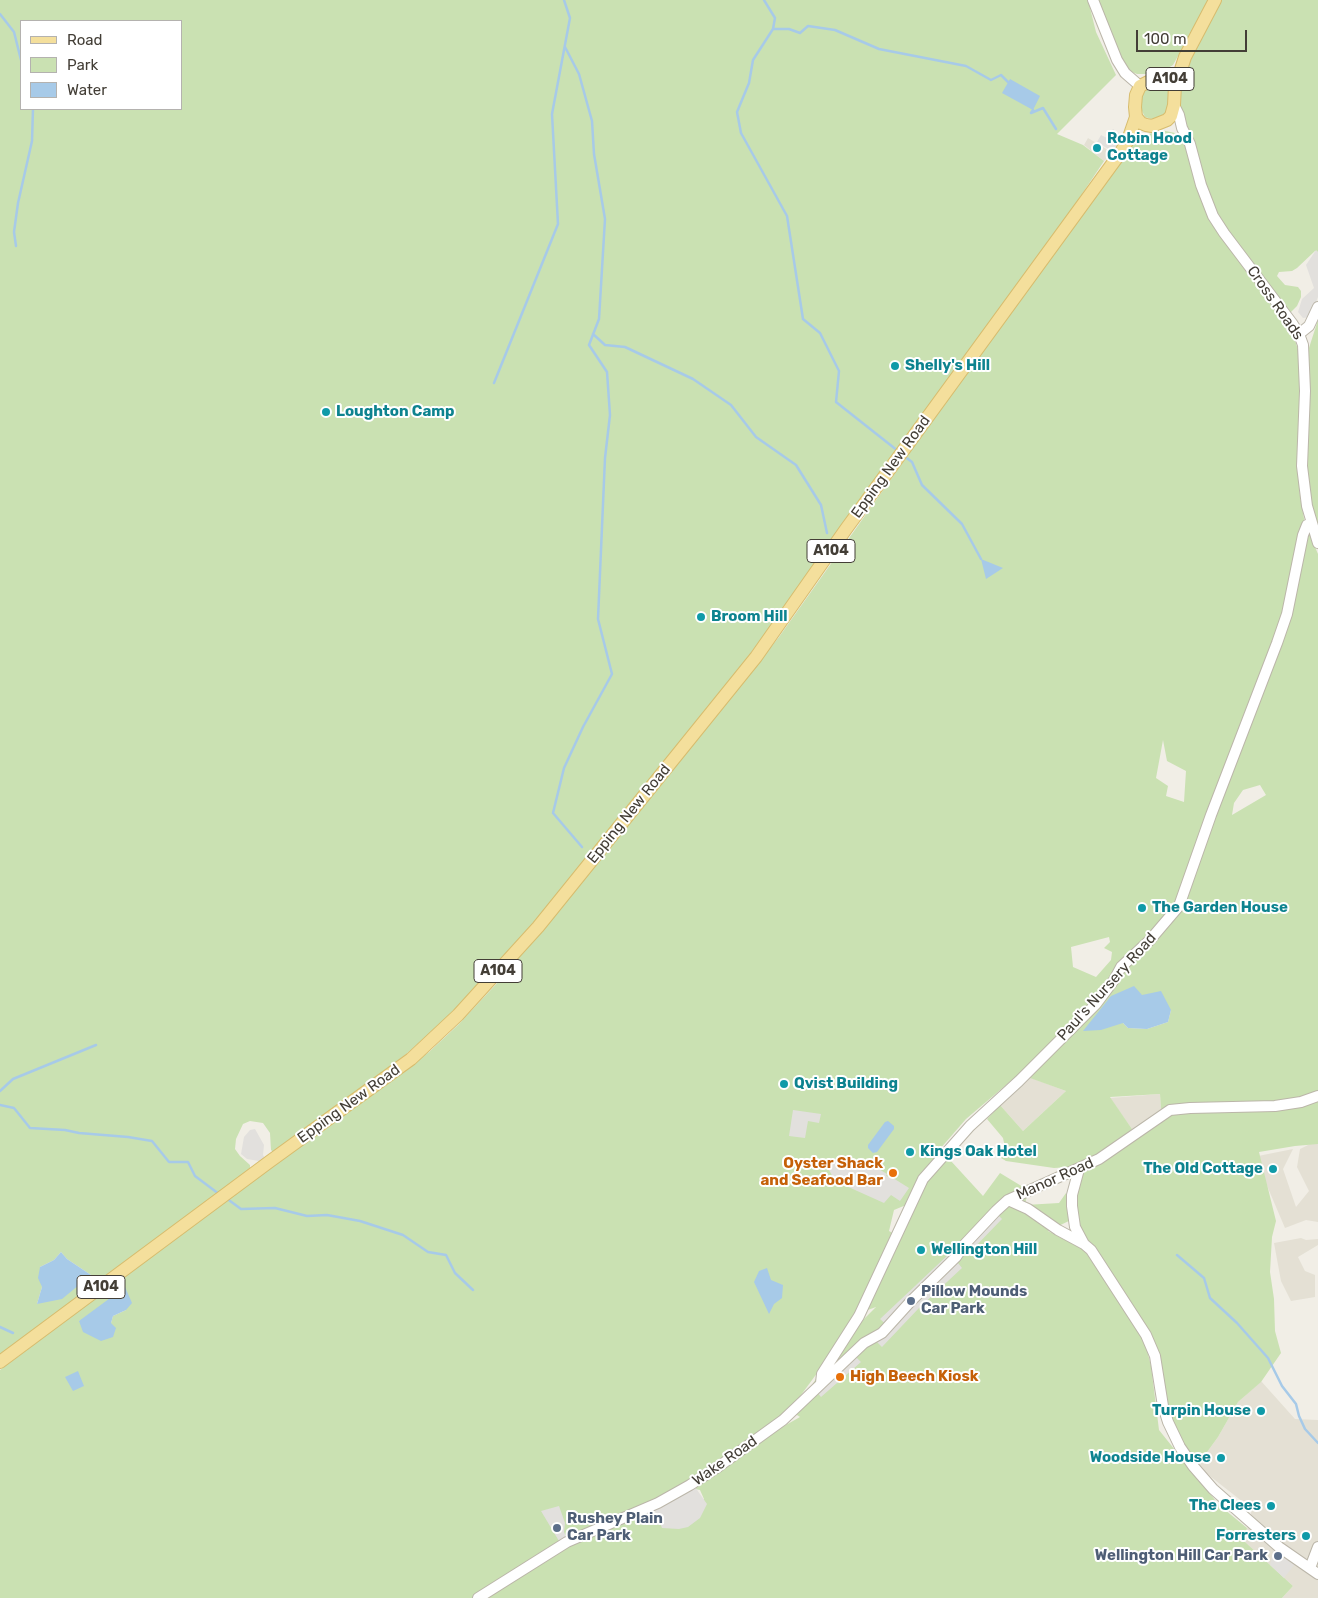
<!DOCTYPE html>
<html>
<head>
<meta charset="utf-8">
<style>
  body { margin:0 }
  #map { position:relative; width:1318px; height:1598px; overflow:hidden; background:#f1eee6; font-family:Rubik,sans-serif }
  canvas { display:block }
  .legend { position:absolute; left:20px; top:20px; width:162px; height:90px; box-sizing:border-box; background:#fff; border:1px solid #b4b2af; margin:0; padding:6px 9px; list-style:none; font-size:15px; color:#433e36 }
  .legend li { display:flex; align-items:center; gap:10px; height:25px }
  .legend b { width:25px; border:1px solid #b4b2af }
  .scale { position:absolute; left:1136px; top:30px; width:111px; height:22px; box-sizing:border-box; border:2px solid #433e36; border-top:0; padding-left:6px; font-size:15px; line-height:18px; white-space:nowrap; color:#433e36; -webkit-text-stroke:4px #fff; paint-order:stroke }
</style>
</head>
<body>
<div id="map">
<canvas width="1318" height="1598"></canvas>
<ul class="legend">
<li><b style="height:6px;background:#f4df9c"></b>Road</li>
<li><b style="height:14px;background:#cae1b2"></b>Park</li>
<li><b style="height:14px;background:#a7cae8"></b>Water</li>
</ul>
<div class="scale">100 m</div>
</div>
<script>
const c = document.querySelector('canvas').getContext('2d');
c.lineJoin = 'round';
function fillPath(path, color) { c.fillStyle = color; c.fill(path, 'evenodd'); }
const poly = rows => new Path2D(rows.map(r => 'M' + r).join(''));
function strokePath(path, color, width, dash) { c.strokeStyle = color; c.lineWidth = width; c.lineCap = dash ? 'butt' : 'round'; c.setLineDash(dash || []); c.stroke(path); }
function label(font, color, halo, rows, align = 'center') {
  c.font = font + ' Rubik,sans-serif'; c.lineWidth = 4; c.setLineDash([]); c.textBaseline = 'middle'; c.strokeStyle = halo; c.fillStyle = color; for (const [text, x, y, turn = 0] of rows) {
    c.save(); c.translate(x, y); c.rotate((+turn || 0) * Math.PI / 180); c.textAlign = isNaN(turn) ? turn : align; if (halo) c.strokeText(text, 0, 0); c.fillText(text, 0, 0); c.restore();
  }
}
fillPath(poly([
  [1088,138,1113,153,1104,161,1084,145],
  [1029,1077,1066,1091,1023,1131,1000,1105],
  [1160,1094,1161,1109,1132,1129,1110,1098],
  [1318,1140,1318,1222,1306,1220,1285,1228,1262,1174,1258,1156,1293,1149,1283,1169,1296,1207,1309,1191,1297,1167,1300,1149],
  [1301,1238,1306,1240,1318,1239,1318,1245,1298,1257,1305,1271,1315,1275,1315,1297,1291,1301,1281,1281,1274,1243],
  [1261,1381,1295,1419,1318,1420,1318,1598,1282,1598,1293,1586,1244,1541,1252,1509,1197,1466,1218,1437,1238,1402]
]), '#e4e0d4');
fillPath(poly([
  [0,0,1088,0,1096,32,1116,75,1057,134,1083,145,1104,161,1046,248,822,557,709,709,496,968,453,1013,405,1055,274,1153,271,1150,270,1133,263,1123,250,1121,243,1124,236,1139,235,1149,240,1156,250,1165,250,1169,0,1355],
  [21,21,181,21,181,109,21,109],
  [61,1252,67,1259,91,1275,37,1304,42,1287,40,1267,54,1260],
  [1095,0,1209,0,1173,65,1163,71,1149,74,1137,74,1127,70],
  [1221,0,1318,0,1318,252,1315,251,1297,268,1292,271,1279,272,1277,276,1285,285,1298,287,1301,291,1301,297,1297,306,1289,314,1224,229,1212,205,1184,125,1179,100,1180,85,1191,58],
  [1154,81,1169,84,1169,112,1155,120,1145,117,1141,109,1142,95,1145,90],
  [1161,130,1175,133,1184,142,1218,232,1294,337,1300,356,1302,378,1298,467,1300,496,1305,524,1318,554,1318,1093,1293,1103,1168,1107,1161,1109,1160,1094,1110,1097,1132,1129,1102,1154,1087,1162,1069,1167,1054,1168,1006,1161,1001,1158,1005,1147,1003,1138,987,1119,1000,1105,1023,1131,1066,1091,1019,1074,966,1119,940,1149,983,1196,1000,1173,1028,1190,1025,1205,1059,1203,1066,1193,1073,1219,1048,1231,1084,1250,1135,1323,1147,1350,1151,1366,1159,1430,1219,1505,1247,1528,1244,1541,1293,1586,1282,1598,0,1598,0,1370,219,1206,386,1084,429,1052,458,1025,500,980,576,889,779,637,1037,273,1134,142,1146,135],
  [1163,740,1167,761,1186,771,1184,802,1166,796,1168,786,1156,778],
  [1260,785,1266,795,1232,815,1234,803,1243,790],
  [1109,937,1110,942,1104,948,1112,952,1111,960,1096,977,1073,967,1071,947],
  [1171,1010,1168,1022,1147,1029,1128,1028,1123,1023,1117,1023],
  [906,1205,896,1235,889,1231,894,1210],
  [876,1307,837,1346,854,1315],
  [126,1310,113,1316,111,1323,79,1321],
  [837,1346,794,1413,800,1417,763,1438,715,1472,711,1465,790,1410],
  [680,1486,700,1490,704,1499,673,1525,654,1522,651,1510],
  [1318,320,1318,537,1312,516,1306,459,1308,351],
  [1318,1099,1318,1144,1295,1146,1259,1152,1276,1221,1272,1237,1270,1272,1274,1299,1275,1331,1281,1353,1261,1382,1238,1402,1218,1437,1197,1466,1169,1421,1154,1347,1082,1235,1074,1204,1082,1175,1088,1169,1169,1115,1183,1111,1283,1110,1304,1105]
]), '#cae1b2');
fillPath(poly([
  [1113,129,1123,136,1113,152,1097,142,1101,135,1107,138],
  [1316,250,1318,252,1318,297,1310,317,1303,318,1298,312,1302,299,1314,288,1306,265],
  [793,1110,821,1114,819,1123,808,1121,805,1138,789,1136],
  [255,1129,264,1145,263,1155,266,1160,262,1165,259,1161,247,1159,241,1154,244,1137,250,1130],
  [853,1158,871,1170,874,1166,887,1174,886,1176,893,1178,909,1188,900,1201,891,1195,884,1203,835,1181,829,1170,830,1159,852,1160],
  [998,1215,1002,1219,971,1251,967,1247],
  [950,1253,962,1268,919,1308,882,1347,877,1342,891,1329,880,1319],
  [855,1356,861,1362,821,1397,816,1391],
  [695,1487,707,1504,700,1518,688,1527,679,1529,662,1528,654,1509],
  [559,1506,565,1523,564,1532,567,1538,559,1541,541,1511],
  [1274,1548,1295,1564,1284,1578,1270,1565]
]), '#e2e0dd');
fillPath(poly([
  [1010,79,1040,96,1033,110,1002,93],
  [981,559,1003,568,986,579],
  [1134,986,1142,995,1161,991,1171,1010,1168,1022,1147,1029,1128,1028,1123,1023,1101,1030,1083,1031,1111,996],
  [888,1121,894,1126,894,1129,877,1152,873,1153,868,1148,868,1145,885,1122],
  [61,1252,67,1259,91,1275,62,1299,37,1304,42,1287,38,1278,40,1267,54,1260],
  [767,1268,771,1280,783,1285,782,1298,774,1304,769,1314,754,1282,759,1271],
  [125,1287,132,1303,126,1310,113,1316,111,1323,116,1328,113,1337,101,1341,83,1332,79,1321],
  [78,1371,84,1386,73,1391,65,1377]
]), '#a7cae8');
strokePath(poly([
  [764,0,775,18,773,29,753,60,749,83,737,112,741,133,787,216,803,319,820,333,839,371,836,402,898,451],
  [0,14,14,32,21,60],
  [773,29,789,29,800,33,808,26,835,30,879,49,966,66,991,80,1001,75,1008,82],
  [565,47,579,74,592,121,594,154,605,219,599,319,589,345,607,372,610,415,605,458,598,619,612,674,583,727,564,768,553,813,582,847],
  [1033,110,1031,113,1043,108,1056,129],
  [16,246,14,232,18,203,32,141,33,109],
  [593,334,605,345,625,347,693,379,731,405,756,437,796,465,821,505,827,533],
  [494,383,558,224,552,114,570,18,564,0],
  [904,456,912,462,922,485,962,524,981,559],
  [0,1091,13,1079,96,1045],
  [0,1105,14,1108,30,1128,65,1130,79,1133,128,1137,152,1141,169,1162,188,1162,195,1176,219,1194],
  [226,1198,241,1209,275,1208,307,1216,327,1215,360,1221,403,1235,428,1252,446,1255,455,1273,473,1290],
  [1177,1255,1204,1278,1210,1298,1237,1323,1268,1358,1282,1386,1296,1404,1299,1416,1305,1429,1318,1443],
  [0,1327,13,1333]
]), '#a7cae8', 2.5);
const minor = poly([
  [1093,0,1117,60,1125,73,1140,86],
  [1174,105,1179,115,1182,128,1190,144,1201,185,1213,216,1224,233,1292,323,1299,334,1303,345,1305,391,1302,466,1307,506,1318,543],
  [1299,334,1309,326,1318,307],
  [1079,1169,1072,1195,1072,1206,1075,1227,1084,1244,1091,1250,1146,1335,1155,1356,1163,1406,1168,1422,1180,1447,1193,1466,1213,1489,1279,1547,1318,1574],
  [1008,1200,1028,1209,1058,1230,1084,1244],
  [821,1383,822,1374,859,1316,923,1179,970,1126,1019,1081,1096,1004,1114,980,1121,967,1150,940,1179,906,1211,815,1277,643,1287,614,1303,535,1307,525,1312,523],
  [1310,1568,1318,1547],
  [478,1598,567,1542,658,1503,690,1485,718,1467,783,1420,864,1343,882,1333,911,1301,956,1257,964,1245,996,1211,1008,1200,1099,1159,1170,1110,1190,1108,1275,1106,1301,1102,1318,1096]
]);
const major = poly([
  [1158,77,1172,80,1175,85,1174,105,1171,116,1167,120,1152,126,1146,125,1141,123,1136,117,1135,107,1136,95,1140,86,1158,77],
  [1175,88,1185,57,1215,0],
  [0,1362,269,1162,411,1059,458,1015,538,927,756,657,846,529,1121,152,1128,140,1136,117]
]);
strokePath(minor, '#bbb6a9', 12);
strokePath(major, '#d7bc6e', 14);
strokePath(minor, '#fff', 10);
strokePath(major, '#f4df9c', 12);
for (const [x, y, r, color] of [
  [1097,148,5,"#0f9aa8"],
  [895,366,5,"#0f9aa8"],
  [326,412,5,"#0f9aa8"],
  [701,617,5,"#0f9aa8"],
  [1142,908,5,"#0f9aa8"],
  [784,1084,5,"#0f9aa8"],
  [910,1152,5,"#0f9aa8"],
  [1273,1169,5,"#0f9aa8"],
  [893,1173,5,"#e8710a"],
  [921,1250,5,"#0f9aa8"],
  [911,1301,5,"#5c6f8a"],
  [840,1377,5,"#e8710a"],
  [1261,1411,5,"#0f9aa8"],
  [1221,1458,5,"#0f9aa8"],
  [1271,1506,5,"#0f9aa8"],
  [557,1528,5,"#5c6f8a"],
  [1306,1536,5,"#0f9aa8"],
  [1278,1556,5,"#5c6f8a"]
]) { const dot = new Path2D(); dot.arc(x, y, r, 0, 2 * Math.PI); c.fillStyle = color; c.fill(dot); strokePath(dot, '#fff', 2); }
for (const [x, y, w] of [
  [1170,79,48],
  [831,551,48],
  [498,971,48],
  [101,1287,48]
]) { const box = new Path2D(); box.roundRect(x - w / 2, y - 11.5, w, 23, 4); c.fillStyle = '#fff'; c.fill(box); strokePath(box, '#433e36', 1); }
label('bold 14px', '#433e36', null, [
  ["A104",1170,79],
  ["A104",831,551],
  ["A104",498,971],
  ["A104",101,1287]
]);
label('bold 15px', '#0d838f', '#fff', [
  ["Robin Hood",1107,139],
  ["Cottage",1107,156],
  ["Shelly's Hill",905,366],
  ["Loughton Camp",336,412],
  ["Broom Hill",711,617],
  ["The Garden House",1152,908],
  ["Qvist Building",794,1084],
  ["Kings Oak Hotel",920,1152],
  ["The Old Cottage",1263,1169,"right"],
  ["Wellington Hill",931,1250],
  ["Turpin House",1251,1411,"right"],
  ["Woodside House",1211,1458,"right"],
  ["The Clees",1261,1506,"right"],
  ["Forresters",1296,1536,"right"]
], 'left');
label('15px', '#433e36', '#fff', [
  ["Cross Roads",1275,303,55],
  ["Epping New Road",891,467,-54],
  ["Epping New Road",629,814,-51],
  ["Paul's Nursery Road",1107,987,-48],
  ["Epping New Road",349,1104,-36],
  ["Manor Road",1055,1179,-24],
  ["Wake Road",725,1461,-35]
]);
label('bold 15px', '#c56008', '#fff', [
  ["Oyster Shack",883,1164],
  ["and Seafood Bar",883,1181],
  ["High Beech Kiosk",850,1377,"left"]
], 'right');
label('bold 15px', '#4e5e75', '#fff', [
  ["Pillow Mounds",921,1292],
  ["Car Park",921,1309],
  ["Rushey Plain",567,1519],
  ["Car Park",567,1536],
  ["Wellington Hill Car Park",1268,1556,"right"]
], 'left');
</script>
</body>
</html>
